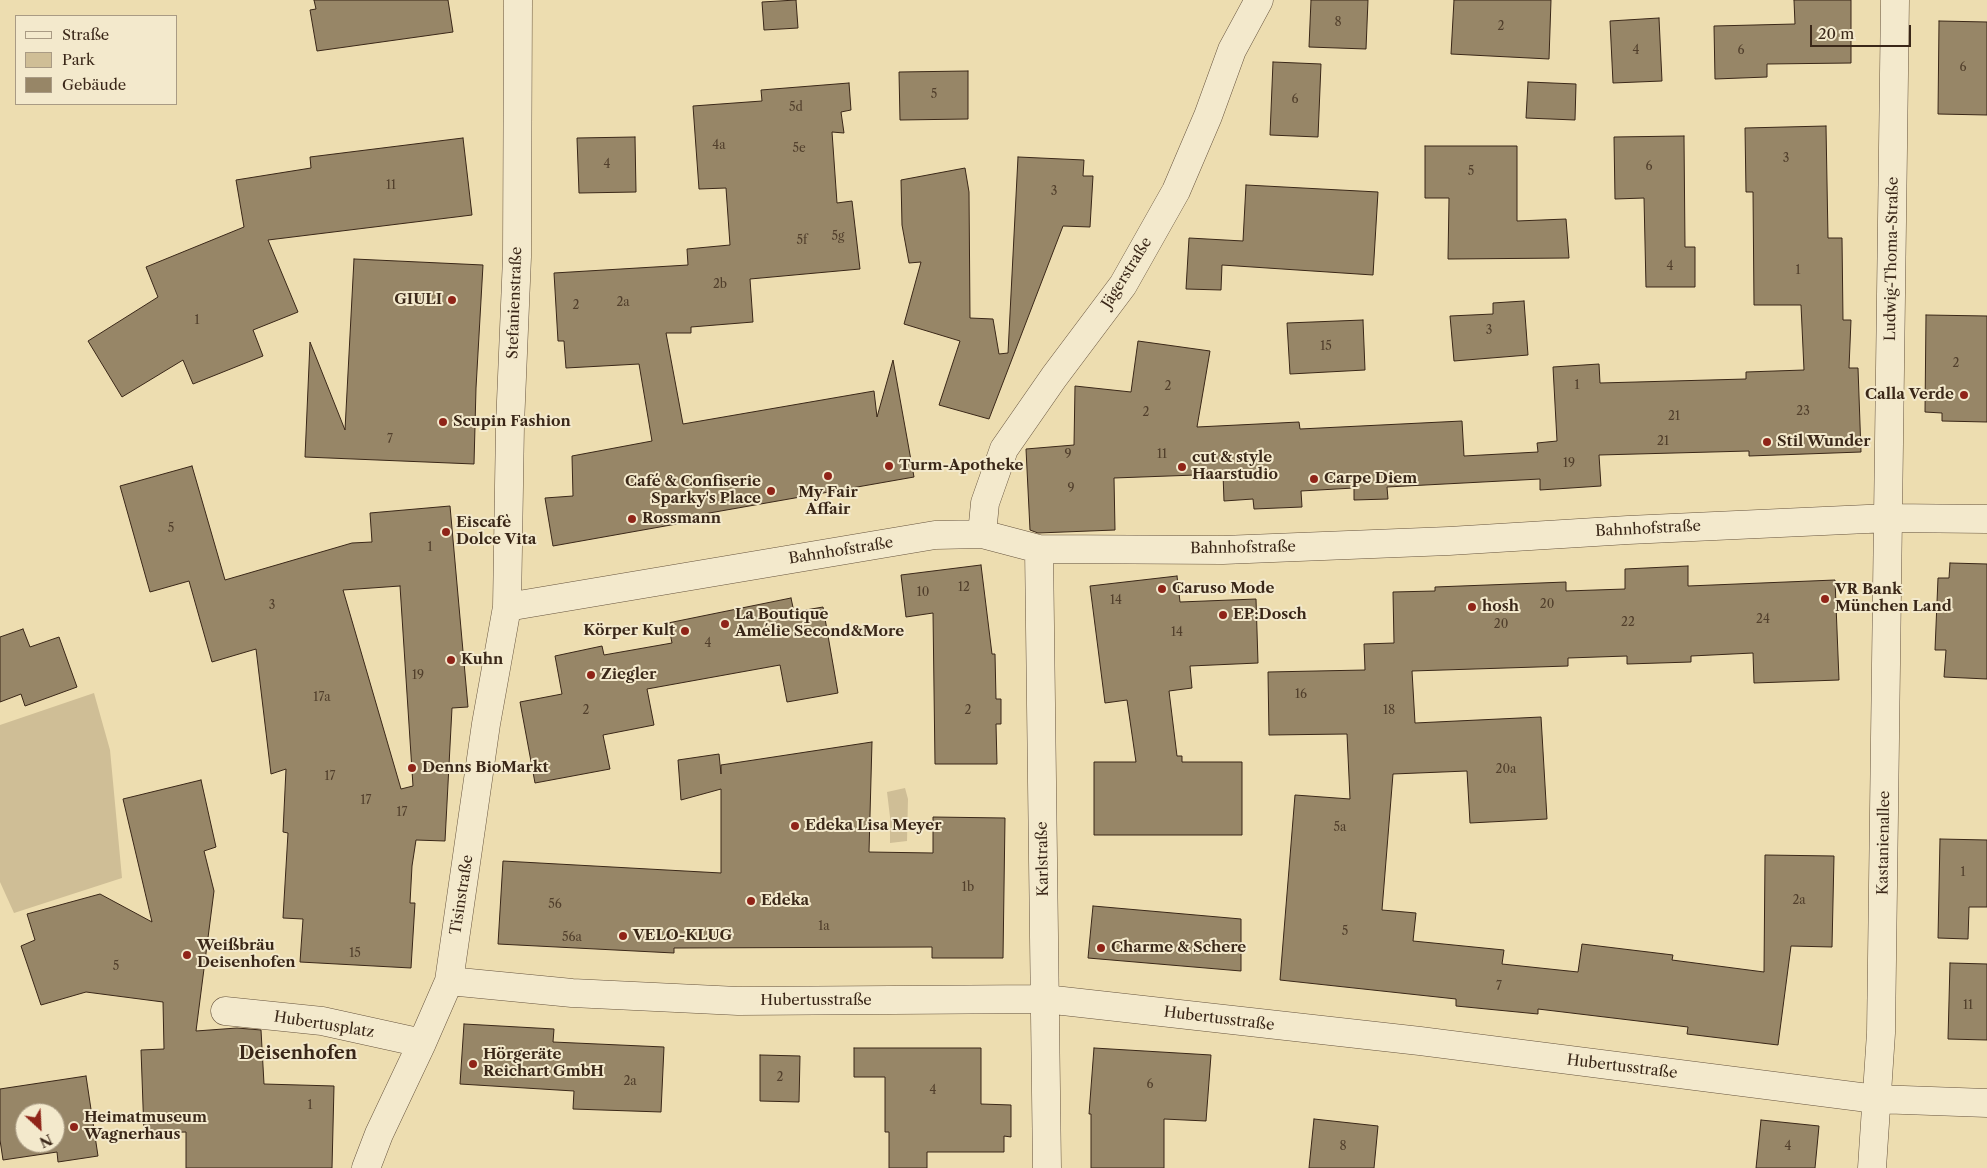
<!DOCTYPE html>
<html>
<head>
<meta charset="utf-8">
<style>
  body { margin:0 }
  #map { position:relative; width:1987px; height:1168px; overflow:hidden; background:#edddb0; font-family:"Libre Caslon Text",serif }
  canvas { display:block }
  .legend { position:absolute; left:15px; top:15px; width:162px; height:90px; box-sizing:border-box; background:#f3e9cc; border:1px solid #a99b84; margin:0; padding:6px 9px; list-style:none; font-size:15px; color:#3a2718 }
  .legend li { display:flex; align-items:center; gap:10px; height:25px }
  .legend b { width:25px; border:1px solid #a99b84 }
  .north { position:absolute; left:15px; top:1103px; width:50px; height:50px; box-sizing:border-box; background:#f3e9cc; border:1px solid #a99b84; border-radius:50%; rotate:155deg; font-size:14px; font-weight:700; line-height:20px; text-align:center; color:#3a2718 }
  .north::after { content:''; display:block; margin:auto; width:18px; height:22px; background:#8f2418; clip-path:polygon(50% 0,100% 100%,50% 72%,0 100%) }
  .scale { position:absolute; left:1810px; top:25px; width:101px; height:22px; box-sizing:border-box; border:2px solid #3a2718; border-top:0; padding-left:6px; font-size:15px; line-height:18px; white-space:nowrap; color:#3a2718; -webkit-text-stroke:4px #f3e9cc; paint-order:stroke }
</style>
</head>
<body>
<div id="map">
<canvas width="1987" height="1168"></canvas>
<ul class="legend">
<li><b style="height:6px;background:#f3e9cc"></b>Straße</li>
<li><b style="height:14px;background:#cfbe96"></b>Park</li>
<li><b style="height:14px;background:#978667"></b>Gebäude</li>
</ul>
<div class="north">N</div>
<div class="scale">20 m</div>
</div>
<script>
const c = document.querySelector('canvas').getContext('2d');
c.lineJoin = 'round';
function fillPath(path, color) { c.fillStyle = color; c.fill(path, 'evenodd'); }
const poly = rows => new Path2D(rows.map(r => 'M' + r).join(''));
function strokePath(path, color, width, dash) { c.strokeStyle = color; c.lineWidth = width; c.lineCap = dash ? 'butt' : 'round'; c.setLineDash(dash || []); c.stroke(path); }
function label(font, color, halo, rows, align = 'center') {
  c.font = font + ' "Libre Caslon Text",serif'; c.lineWidth = 4; c.setLineDash([]); c.textBaseline = 'middle'; c.strokeStyle = halo; c.fillStyle = color; for (const [text, x, y, turn = 0] of rows) {
    c.save(); c.translate(x, y); c.rotate((+turn || 0) * Math.PI / 180); c.textAlign = isNaN(turn) ? turn : align; if (halo) c.strokeText(text, 0, 0); c.fillText(text, 0, 0); c.restore();
  }
}
fillPath(poly([
  [94,693,110,750,122,878,14,913,0,882,0,725],
  [905,788,908,799,907,841,890,843,890,817,887,792]
]), '#cfbe96');
const building = poly([
  [314,0,448,0,453,32,317,51,310,10,316,9,314,0],
  [796,0,798,28,764,30,762,2,796,0],
  [1311,0,1368,0,1366,49,1309,47,1311,0],
  [1454,0,1551,0,1549,59,1451,54,1454,0],
  [1794,0,1851,0,1851,63,1767,64,1767,77,1715,79,1714,26,1795,24,1794,0],
  [1659,18,1662,81,1613,83,1610,21,1659,18],
  [1939,21,1987,22,1987,115,1938,114,1939,21],
  [1273,62,1321,64,1318,137,1270,135,1273,62],
  [968,71,968,119,900,120,899,72,968,71],
  [1528,82,1576,84,1575,120,1526,118,1528,82],
  [849,83,851,110,841,112,844,133,832,132,837,203,852,201,860,269,750,279,753,322,691,327,691,333,666,333,683,424,874,391,877,417,893,360,914,477,698,515,699,520,553,546,545,498,573,496,572,456,652,441,639,364,566,368,564,341,558,341,554,273,688,265,687,249,730,245,726,188,699,189,693,106,762,101,761,90,849,83],
  [1826,126,1828,238,1842,238,1843,320,1851,320,1849,368,1858,368,1861,452,1749,456,1749,451,1599,455,1601,486,1540,490,1540,479,1387,487,1388,499,1354,500,1354,488,1301,491,1302,507,1254,509,1253,499,1224,501,1223,474,1114,478,1115,530,1038,533,1030,530,1026,449,1074,445,1075,386,1131,392,1138,341,1210,351,1197,427,1299,422,1300,429,1462,421,1464,456,1538,452,1537,443,1557,441,1553,367,1599,364,1600,383,1746,379,1746,372,1804,370,1801,305,1754,305,1753,192,1746,192,1745,128,1826,126],
  [1684,136,1685,247,1695,247,1695,287,1646,287,1644,198,1615,199,1614,137,1684,136],
  [635,137,636,192,579,193,577,138,635,137],
  [463,138,472,215,268,240,298,312,253,330,263,356,193,384,183,360,122,397,88,341,158,297,146,267,244,227,236,180,311,168,310,157,463,138],
  [1425,146,1517,146,1517,221,1566,219,1569,258,1448,259,1449,198,1425,198,1425,146],
  [1018,157,1084,160,1083,176,1093,176,1090,227,1063,226,989,419,939,405,960,341,904,324,921,262,909,263,902,225,901,180,965,168,969,192,970,318,993,319,999,354,1008,353,1018,157],
  [1246,185,1378,192,1373,275,1222,265,1221,290,1186,289,1189,238,1243,241,1246,185],
  [354,259,483,265,476,388,474,464,305,457,310,342,345,430,354,259],
  [1524,301,1528,355,1454,361,1450,316,1493,314,1493,303,1524,301],
  [1926,315,1987,316,1987,422,1942,421,1942,413,1925,412,1926,315],
  [1363,320,1365,370,1290,374,1287,323,1363,320],
  [192,466,225,580,352,543,372,542,370,513,450,506,468,707,452,708,445,841,416,840,412,866,410,903,415,903,411,968,300,962,303,919,283,918,288,833,283,832,286,769,271,774,256,649,212,662,189,581,150,592,120,486,192,466],
  [400,586,413,786,401,789,343,590,400,586],
  [1950,563,1987,564,1987,679,1944,677,1946,650,1935,650,1938,578,1949,578,1950,563],
  [981,565,992,654,995,654,996,699,1001,699,1001,724,996,724,997,764,935,764,933,613,906,617,901,575,981,565],
  [1688,566,1688,586,1835,580,1839,680,1754,683,1753,653,1691,656,1691,662,1627,664,1627,656,1568,658,1568,666,1412,671,1415,723,1541,717,1547,819,1470,823,1467,771,1393,774,1382,910,1416,913,1413,941,1504,950,1502,964,1578,972,1582,944,1673,955,1672,960,1764,972,1765,855,1834,856,1832,947,1791,946,1778,1045,1687,1034,1688,1027,1538,1009,1538,1014,1456,1006,1456,999,1280,980,1295,795,1350,799,1347,734,1269,735,1268,672,1365,670,1364,644,1394,643,1393,592,1435,591,1435,587,1566,582,1566,591,1625,589,1625,569,1688,566],
  [1177,576,1180,602,1256,599,1258,663,1190,666,1192,688,1169,691,1177,756,1182,756,1182,762,1242,762,1242,835,1094,835,1094,762,1136,762,1127,700,1105,703,1090,586,1177,576],
  [791,598,794,612,823,607,838,693,787,702,780,665,647,689,654,725,603,735,610,769,535,783,520,702,562,694,555,656,602,646,604,655,672,643,668,623,791,598],
  [23,629,30,647,59,637,77,687,25,706,21,694,0,702,0,637,23,629],
  [872,742,869,852,933,853,933,817,1005,818,1003,958,932,958,932,947,674,948,674,953,498,944,503,861,721,873,721,789,681,800,678,760,719,754,721,774,721,765,872,742],
  [201,780,216,847,204,851,214,891,196,1031,237,1028,261,1030,264,1084,334,1086,332,1168,186,1168,186,1132,144,1133,141,1050,164,1049,163,1002,86,992,41,1005,21,946,35,940,27,914,100,894,152,922,123,799,201,780],
  [1940,839,1987,840,1987,907,1969,907,1968,939,1938,938,1940,839],
  [1093,906,1241,919,1241,971,1088,958,1093,906],
  [1950,963,1987,964,1987,1040,1948,1039,1950,963],
  [464,1024,554,1029,553,1042,664,1047,661,1112,573,1109,574,1091,460,1084,464,1024],
  [854,1048,981,1048,981,1104,1011,1105,1011,1137,1004,1136,1004,1152,927,1152,927,1168,889,1168,889,1132,885,1132,885,1077,854,1077,854,1048],
  [1094,1048,1211,1055,1206,1121,1164,1119,1164,1168,1091,1168,1091,1114,1089,1114,1094,1048],
  [760,1055,800,1056,799,1102,760,1101,760,1055],
  [86,1076,98,1156,58,1162,57,1152,3,1160,0,1140,0,1089,86,1076],
  [25,1113,55,1113,55,1143,25,1143,25,1113],
  [1314,1119,1378,1126,1374,1168,1309,1168,1314,1119],
  [1761,1120,1819,1126,1815,1168,1756,1168,1761,1120]
]);
fillPath(building, '#978667');
strokePath(building, '#3a2718', 1);
const street = poly([
  [982,534,985,503,1004,449,1054,377,1123,285,1176,191,1208,116,1232,50,1259,0],
  [1039,549,1047,1168],
  [507,607,935,535,982,534,1039,549,1223,550,1449,541,1628,530,1889,518,1987,519],
  [449,981,572,993,738,1001,1045,999,1420,1041,1876,1099,1987,1103],
  [225,1011,322,1021,422,1043],
  [366,1168,379,1134,422,1043,449,981,486,724,507,607,510,425,517,257,518,0],
  [1872,1168,1881,1033,1895,0]
]);
strokePath(street, '#67543e', 29);
strokePath(street, '#f3e9cc', 28);
for (const [x, y, r, color] of [
  [452,300,5,"#8f2418"],
  [1964,395,5,"#8f2418"],
  [443,422,5,"#8f2418"],
  [1767,442,5,"#8f2418"],
  [889,466,5,"#8f2418"],
  [1182,467,5,"#8f2418"],
  [828,476,5,"#8f2418"],
  [1314,479,5,"#8f2418"],
  [771,491,5,"#8f2418"],
  [632,519,5,"#8f2418"],
  [446,532,5,"#8f2418"],
  [1162,589,5,"#8f2418"],
  [1825,599,5,"#8f2418"],
  [1472,607,5,"#8f2418"],
  [1223,615,5,"#8f2418"],
  [725,624,5,"#8f2418"],
  [685,631,5,"#8f2418"],
  [451,660,5,"#8f2418"],
  [591,675,5,"#8f2418"],
  [412,768,5,"#8f2418"],
  [795,826,5,"#8f2418"],
  [751,901,5,"#8f2418"],
  [623,936,5,"#8f2418"],
  [1101,948,5,"#8f2418"],
  [187,955,5,"#8f2418"],
  [473,1064,5,"#8f2418"],
  [74,1127,5,"#8f2418"]
]) { const dot = new Path2D(); dot.arc(x, y, r, 0, 2 * Math.PI); c.fillStyle = color; c.fill(dot); strokePath(dot, '#f3e9cc', 2); }
label('12px', '#513f2c', null, [
  ["8",1338,23],
  ["2",1501,27],
  ["4",1636,51],
  ["6",1741,51],
  ["6",1963,68],
  ["5",934,95],
  ["6",1295,100],
  ["5d",796,108],
  ["4a",719,146],
  ["5e",799,149],
  ["3",1786,159],
  ["4",607,165],
  ["6",1649,167],
  ["5",1471,172],
  ["11",391,186],
  ["3",1054,192],
  ["5g",838,237],
  ["5f",802,241],
  ["4",1670,267],
  ["1",1798,271],
  ["2b",720,285],
  ["2a",623,303],
  ["2",576,306],
  ["1",197,321],
  ["3",1489,331],
  ["15",1326,347],
  ["2",1956,364],
  ["1",1577,386],
  ["2",1168,387],
  ["23",1803,412],
  ["2",1146,413],
  ["21",1674,417],
  ["7",390,440],
  ["21",1663,442],
  ["9",1068,455],
  ["11",1162,455],
  ["19",1569,464],
  ["9",1071,489],
  ["5",171,529],
  ["1",430,548],
  ["12",964,588],
  ["10",923,593],
  ["14",1116,601],
  ["20",1547,605],
  ["3",272,606],
  ["24",1763,620],
  ["22",1628,623],
  ["20",1501,625],
  ["14",1177,633],
  ["4",708,644],
  ["19",418,676],
  ["16",1301,695],
  ["17a",322,698],
  ["2",586,711],
  ["2",968,711],
  ["18",1389,711],
  ["20a",1506,770],
  ["17",330,777],
  ["17",366,801],
  ["17",402,813],
  ["5a",1340,828],
  ["1",1963,873],
  ["1b",968,888],
  ["2a",1799,901],
  ["56",555,905],
  ["1a",824,927],
  ["5",1345,932],
  ["56a",572,938],
  ["15",355,954],
  ["5",116,967],
  ["7",1499,987],
  ["11",1968,1006],
  ["2",780,1078],
  ["2a",630,1082],
  ["6",1150,1085],
  ["4",933,1091],
  ["1",310,1106],
  ["8",1343,1147],
  ["4",1788,1147]
]);
label('15px', '#3a2718', '#f3e9cc', [
  ["Ludwig-Thoma-Straße",1892,259,-89],
  ["Jägerstraße",1127,273,-58],
  ["Stefanienstraße",515,303,-88],
  ["Bahnhofstraße",1648,529,-3],
  ["Bahnhofstraße",1243,548,-1],
  ["Bahnhofstraße",841,551,-9],
  ["Kastanienallee",1884,843,-89],
  ["Karlstraße",1043,859,-91],
  ["Tisinstraße",462,895,-81],
  ["Hubertusstraße",816,1001],
  ["Hubertusstraße",1219,1019,7],
  ["Hubertusplatz",324,1025,9],
  ["Hubertusstraße",1622,1067,7]
]);
label('bold 15px', '#3a2718', '#f3e9cc', [
  ["GIULI",442,300,"right"],
  ["Calla Verde",1954,395,"right"],
  ["Scupin Fashion",453,422],
  ["Stil Wunder",1777,442],
  ["cut & style",1192,458],
  ["Haarstudio",1192,475],
  ["Turm-Apotheke",899,466],
  ["Carpe Diem",1324,479],
  ["Café & Confiserie",761,482,"right"],
  ["Sparky's Place",761,499,"right"],
  ["My Fair",828,493,"center"],
  ["Affair",828,510,"center"],
  ["Rossmann",642,519],
  ["Eiscafè",456,523],
  ["Dolce Vita",456,540],
  ["Caruso Mode",1172,589],
  ["VR Bank",1835,590],
  ["München Land",1835,607],
  ["hosh",1482,607],
  ["La Boutique",735,615],
  ["Amélie Second&More",735,632],
  ["EP:Dosch",1233,615],
  ["Körper Kult",675,631,"right"],
  ["Kuhn",461,660],
  ["Ziegler",601,675],
  ["Denns BioMarkt",422,768],
  ["Edeka Lisa Meyer",805,826],
  ["Edeka",761,901],
  ["VELO-KLUG",633,936],
  ["Weißbräu",197,946],
  ["Deisenhofen",197,963],
  ["Charme & Schere",1111,948],
  ["Hörgeräte",483,1055],
  ["Reichart GmbH",483,1072],
  ["Heimatmuseum",84,1118],
  ["Wagnerhaus",84,1135]
], 'left');
label('bold 18px', '#3a2718', '#f3e9cc', [
  ["Deisenhofen",298,1054]
]);
</script>
</body>
</html>
